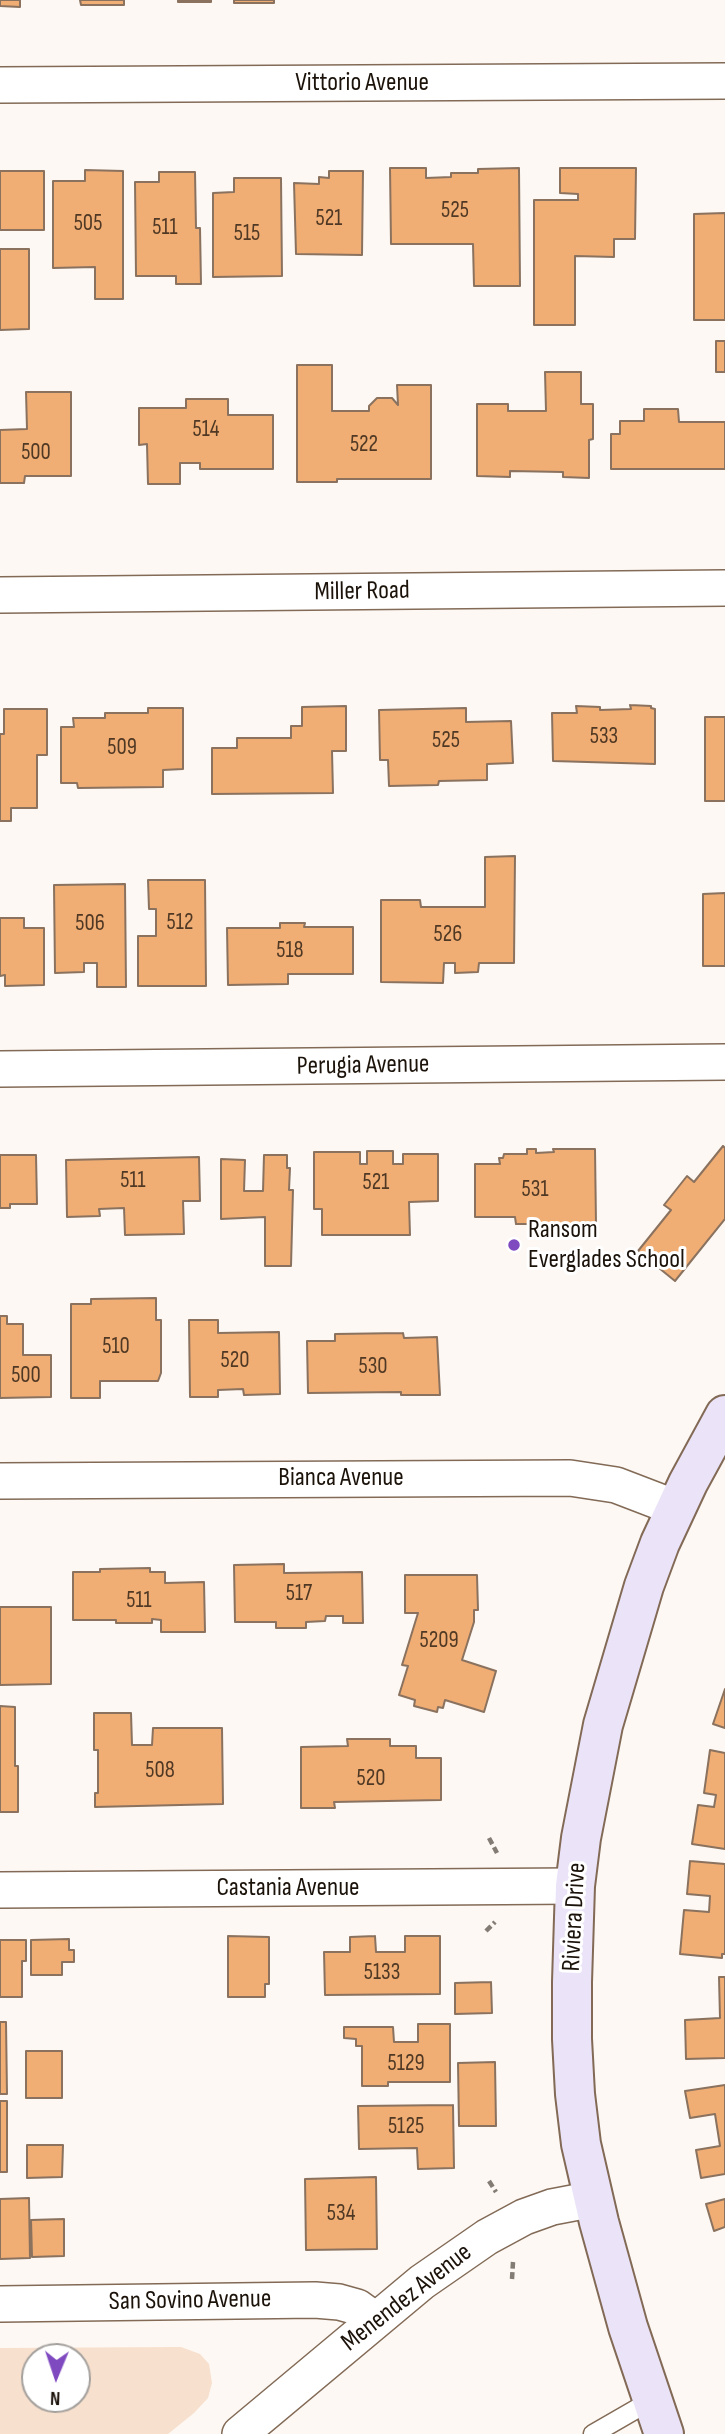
<!DOCTYPE html>
<html>
<head>
<meta charset="utf-8">
<style>
  body { margin:0 }
  #map { position:relative; width:725px; height:2434px; overflow:hidden; background:#fdf8f3; font-family:"Sofia Sans Condensed",sans-serif }
  canvas { display:block }
  .north { position:absolute; left:21px; top:2343px; width:70px; height:70px; box-sizing:border-box; background:#fff; border:2px solid #a4a09d; border-radius:50%; rotate:182deg; font-size:19px; font-weight:700; line-height:28px; text-align:center; color:#1b120a }
  .north::after { content:''; display:block; margin:auto; width:24px; height:32px; background:#7f49c0; clip-path:polygon(50% 0,100% 100%,50% 72%,0 100%) }
</style>
</head>
<body>
<div id="map">
<canvas width="725" height="2434"></canvas>
<div class="north">N</div>
</div>
<script>
const c = document.querySelector('canvas').getContext('2d');
c.lineJoin = 'round';
function fillPath(path, color) { c.fillStyle = color; c.fill(path, 'evenodd'); }
const poly = rows => new Path2D(rows.map(r => 'M' + r).join(''));
function strokePath(path, color, width, dash) { c.strokeStyle = color; c.lineWidth = width; c.lineCap = dash ? 'butt' : 'round'; c.setLineDash(dash || []); c.stroke(path); }
function label(font, color, halo, rows, align = 'center') {
  c.font = font + ' "Sofia Sans Condensed",sans-serif'; c.lineWidth = 6; c.setLineDash([]); c.textBaseline = 'middle'; c.strokeStyle = halo; c.fillStyle = color; for (const [text, x, y, turn = 0] of rows) {
    c.save(); c.translate(x, y); c.rotate((+turn || 0) * Math.PI / 180); c.textAlign = isNaN(turn) ? turn : align; if (halo) c.strokeText(text, 0, 0); c.fillText(text, 0, 0); c.restore();
  }
}
fillPath(poly([
  [181,2347,200,2354,209,2364,212,2383,208,2398,194,2413,168,2434,0,2434,0,2348],
  [35,2357,77,2357,77,2399,35,2399]
]), '#f7e0cd');
const building = poly([
  [0,0,20,0,20,7,0,6,0,0],
  [80,0,124,0,124,5,81,5,80,0],
  [178,0,211,0,211,2,178,2,178,0],
  [234,0,274,0,274,3,234,3,234,0],
  [390,168,426,168,426,178,451,177,451,173,478,173,478,169,519,168,520,286,474,286,473,244,391,244,390,168],
  [560,168,636,168,635,239,614,239,614,257,575,256,575,325,534,325,534,200,578,200,578,194,560,193,560,168],
  [85,170,123,171,123,299,95,299,95,267,53,268,53,181,85,181,85,170],
  [0,171,44,171,44,230,0,230,0,171],
  [329,171,363,171,362,255,296,254,294,183,319,184,319,177,329,178,329,171],
  [159,172,195,172,196,228,200,228,201,284,176,284,176,276,136,276,135,182,159,182,159,172],
  [234,178,281,178,282,276,213,277,213,193,234,192,234,178],
  [725,213,725,320,694,320,694,214,725,213],
  [0,249,29,249,29,329,0,330,0,249],
  [716,341,725,341,725,372,716,372,716,341],
  [297,365,332,365,332,411,369,411,369,406,377,398,392,398,398,405,397,385,431,385,431,479,337,479,337,482,297,482,297,365],
  [545,372,581,372,581,404,593,404,593,439,589,440,589,478,563,477,563,472,510,471,510,477,477,476,477,404,508,404,508,411,546,411,545,372],
  [26,392,71,392,71,476,25,476,24,483,0,483,0,430,27,429,26,392],
  [186,399,228,399,228,415,273,415,273,469,200,469,200,463,180,463,180,484,148,484,147,444,139,445,139,408,186,408,186,399],
  [644,409,678,409,679,422,725,422,725,469,611,469,611,434,620,434,620,421,644,421,644,409],
  [630,705,651,706,651,708,655,709,655,764,553,761,552,713,577,713,576,706,600,707,600,710,631,709,630,705],
  [346,706,346,751,332,751,333,793,212,794,212,748,237,748,237,738,291,738,291,726,302,726,302,707,346,706],
  [148,708,183,708,183,769,163,770,163,787,78,788,77,783,61,783,61,727,74,727,73,718,105,718,105,713,148,713,148,708],
  [466,708,466,722,511,721,513,763,487,764,487,780,439,781,438,785,389,786,388,760,380,760,379,710,466,708],
  [4,709,47,709,47,755,37,755,37,808,11,808,11,821,0,821,0,734,4,734,4,709],
  [705,717,725,717,725,801,705,801,705,717],
  [515,856,514,963,479,963,478,972,455,973,455,963,444,963,443,983,381,982,381,900,420,900,421,907,485,907,485,857,515,856],
  [148,880,205,880,206,986,138,986,138,936,156,936,156,909,149,909,148,880],
  [125,884,126,987,97,987,97,963,84,963,84,972,55,973,54,885,125,884],
  [725,893,725,966,703,966,703,894,725,893],
  [0,918,24,918,24,928,44,928,44,985,5,986,5,975,0,976,0,918],
  [280,923,305,923,304,927,353,927,353,974,288,974,288,984,228,985,227,928,280,928,280,923],
  [723,1146,725,1148,725,1219,675,1281,638,1251,671,1210,664,1205,687,1176,694,1182,723,1146],
  [527,1149,536,1149,536,1153,554,1152,553,1149,595,1149,596,1224,516,1224,515,1217,475,1217,475,1164,500,1164,499,1158,503,1158,504,1154,527,1154,527,1149],
  [367,1151,393,1151,393,1164,403,1164,403,1154,438,1154,438,1201,409,1202,410,1235,322,1235,322,1209,314,1209,314,1152,360,1152,360,1164,367,1164,367,1151],
  [0,1155,36,1155,37,1204,10,1204,10,1208,0,1208,0,1155],
  [264,1155,287,1155,287,1168,290,1168,289,1190,293,1190,291,1266,265,1266,265,1217,221,1219,221,1159,245,1160,244,1191,263,1191,264,1155],
  [199,1157,200,1201,183,1201,184,1234,125,1235,124,1208,99,1209,100,1216,67,1217,66,1160,199,1157],
  [156,1298,156,1320,161,1320,161,1373,158,1381,100,1381,100,1398,71,1398,71,1304,91,1304,91,1299,156,1298],
  [0,1316,7,1316,7,1324,23,1324,23,1355,51,1355,51,1397,0,1398,0,1316],
  [189,1320,218,1320,218,1333,279,1332,280,1394,244,1395,243,1389,218,1390,218,1397,190,1397,189,1320],
  [403,1333,404,1338,437,1337,440,1395,401,1395,401,1392,308,1393,307,1341,335,1341,335,1334,403,1333],
  [284,1564,284,1573,362,1572,363,1623,343,1623,343,1616,326,1616,325,1621,306,1622,306,1628,276,1628,276,1622,235,1622,234,1565,284,1564],
  [150,1568,150,1572,165,1572,165,1583,204,1582,205,1632,161,1632,161,1620,152,1619,152,1623,116,1623,116,1620,73,1620,73,1572,100,1572,100,1569,150,1568],
  [405,1575,477,1575,478,1610,474,1610,474,1622,462,1660,496,1671,484,1712,445,1700,443,1708,438,1707,437,1712,414,1706,415,1700,399,1695,408,1666,402,1665,418,1613,405,1613,405,1575],
  [0,1607,51,1607,51,1684,0,1685,0,1607],
  [725,1689,725,1728,713,1724,725,1689],
  [0,1706,15,1707,15,1766,18,1766,18,1812,0,1812,0,1706],
  [94,1713,131,1713,132,1745,152,1745,153,1728,222,1728,223,1804,95,1807,95,1793,98,1793,98,1750,94,1750,94,1713],
  [347,1739,390,1739,390,1746,416,1746,416,1758,441,1758,441,1800,334,1802,335,1808,301,1808,301,1747,348,1746,347,1739],
  [710,1750,725,1753,725,1849,692,1844,698,1805,714,1807,716,1795,704,1793,710,1750],
  [690,1861,725,1864,725,1954,722,1954,722,1958,680,1954,684,1910,709,1912,710,1896,687,1894,690,1861],
  [228,1936,269,1937,269,1984,265,1984,265,1997,228,1997,228,1936],
  [375,1936,376,1952,405,1952,405,1936,440,1936,440,1994,325,1995,324,1952,350,1952,350,1937,375,1936],
  [69,1939,69,1950,74,1950,74,1962,62,1962,62,1975,31,1975,31,1940,69,1939],
  [0,1940,26,1940,26,1961,22,1961,22,1997,0,1997,0,1940],
  [719,1977,725,1977,725,2058,686,2059,685,2020,720,2018,719,1977],
  [491,1982,492,2013,455,2014,455,1983,491,1982],
  [0,2022,6,2022,7,2094,0,2094,0,2022],
  [418,2024,450,2024,450,2082,388,2082,388,2086,362,2086,362,2046,356,2046,356,2039,344,2038,344,2027,393,2027,394,2042,418,2042,418,2024],
  [26,2051,62,2051,62,2098,26,2098,26,2051],
  [495,2062,496,2126,459,2126,458,2063,495,2062],
  [725,2085,725,2174,701,2178,696,2150,720,2146,715,2114,690,2118,685,2091,725,2085],
  [0,2101,7,2101,7,2172,0,2172,0,2101],
  [453,2105,454,2168,418,2169,417,2148,359,2149,358,2106,453,2105],
  [27,2145,63,2145,62,2177,27,2178,27,2145],
  [376,2177,377,2249,306,2250,305,2179,376,2177],
  [29,2198,30,2258,0,2259,0,2199,29,2198],
  [725,2199,725,2227,714,2231,706,2204,725,2199],
  [64,2219,64,2256,32,2257,31,2220,64,2219]
]);
fillPath(building, '#f0ad74');
strokePath(building, '#8a725f', 2);
const lane = poly([
  [593,2434,652,2400]
]);
const street = poly([
  [0,85,725,81],
  [0,595,725,588],
  [0,1069,725,1062],
  [0,1481,570,1478,616,1485,676,1508],
  [0,1890,575,1886],
  [0,2304,315,2300,339,2302,357,2307,375,2320],
  [240,2434,422,2282,487,2237,524,2217,552,2207,594,2199]
]);
const secondary = poly([
  [664,2434,628,2327,599,2222,581,2144,575,2094,572,2039,572,1982,575,1886,581,1838,603,1725,644,1586,660,1543,688,1483,725,1415]
]);
strokePath(lane, '#826a56', 21);
strokePath(street, '#826a56', 38);
strokePath(secondary, '#826a56', 42);
strokePath(poly([
  [489,1838,497,1853],
  [486,1931,495,1922],
  [489,2181,496,2192],
  [512,2279,513,2262]
]), '#837c75', 4.5, [7, 3.5]);
strokePath(lane, '#fff', 18);
strokePath(street, '#fff', 35);
strokePath(secondary, '#ebe4f8', 38);
for (const [x, y, r, color] of [
  [514,1245,7,"#7f49c0"]
]) { const dot = new Path2D(); dot.arc(x, y, r, 0, 2 * Math.PI); c.fillStyle = color; c.fill(dot); strokePath(dot, '#fff', 2.5); }
label('23px', '#503924', null, [
  ["525",455,211],
  ["521",329,219],
  ["505",88,224],
  ["511",165,228],
  ["515",247,234],
  ["514",206,430],
  ["522",364,445],
  ["500",36,453],
  ["533",604,737],
  ["525",446,741],
  ["509",122,748],
  ["512",180,923],
  ["506",90,924],
  ["526",448,935],
  ["518",290,951],
  ["511",133,1181],
  ["521",376,1183],
  ["531",535,1190],
  ["510",116,1347],
  ["520",235,1361],
  ["530",373,1367],
  ["500",26,1376],
  ["517",299,1594],
  ["511",139,1601],
  ["5209",439,1641],
  ["508",160,1771],
  ["520",371,1779],
  ["5133",382,1973],
  ["5129",406,2064],
  ["5125",406,2127],
  ["534",341,2214]
]);
label('26px', '#1b120a', '#fff', [
  ["Vittorio Avenue",362,83],
  ["Miller Road",362,592,-1],
  ["Perugia Avenue",363,1066,-1],
  ["Bianca Avenue",341,1478],
  ["Castania Avenue",288,1888],
  ["Riviera Drive",575,1917,-87],
  ["Menendez Avenue",407,2298,-38],
  ["San Sovino Avenue",190,2301,-1]
]);
label('26px', '#1b120a', '#fff', [
  ["Ransom",528,1230],
  ["Everglades School",528,1260]
], 'left');
</script>
</body>
</html>
